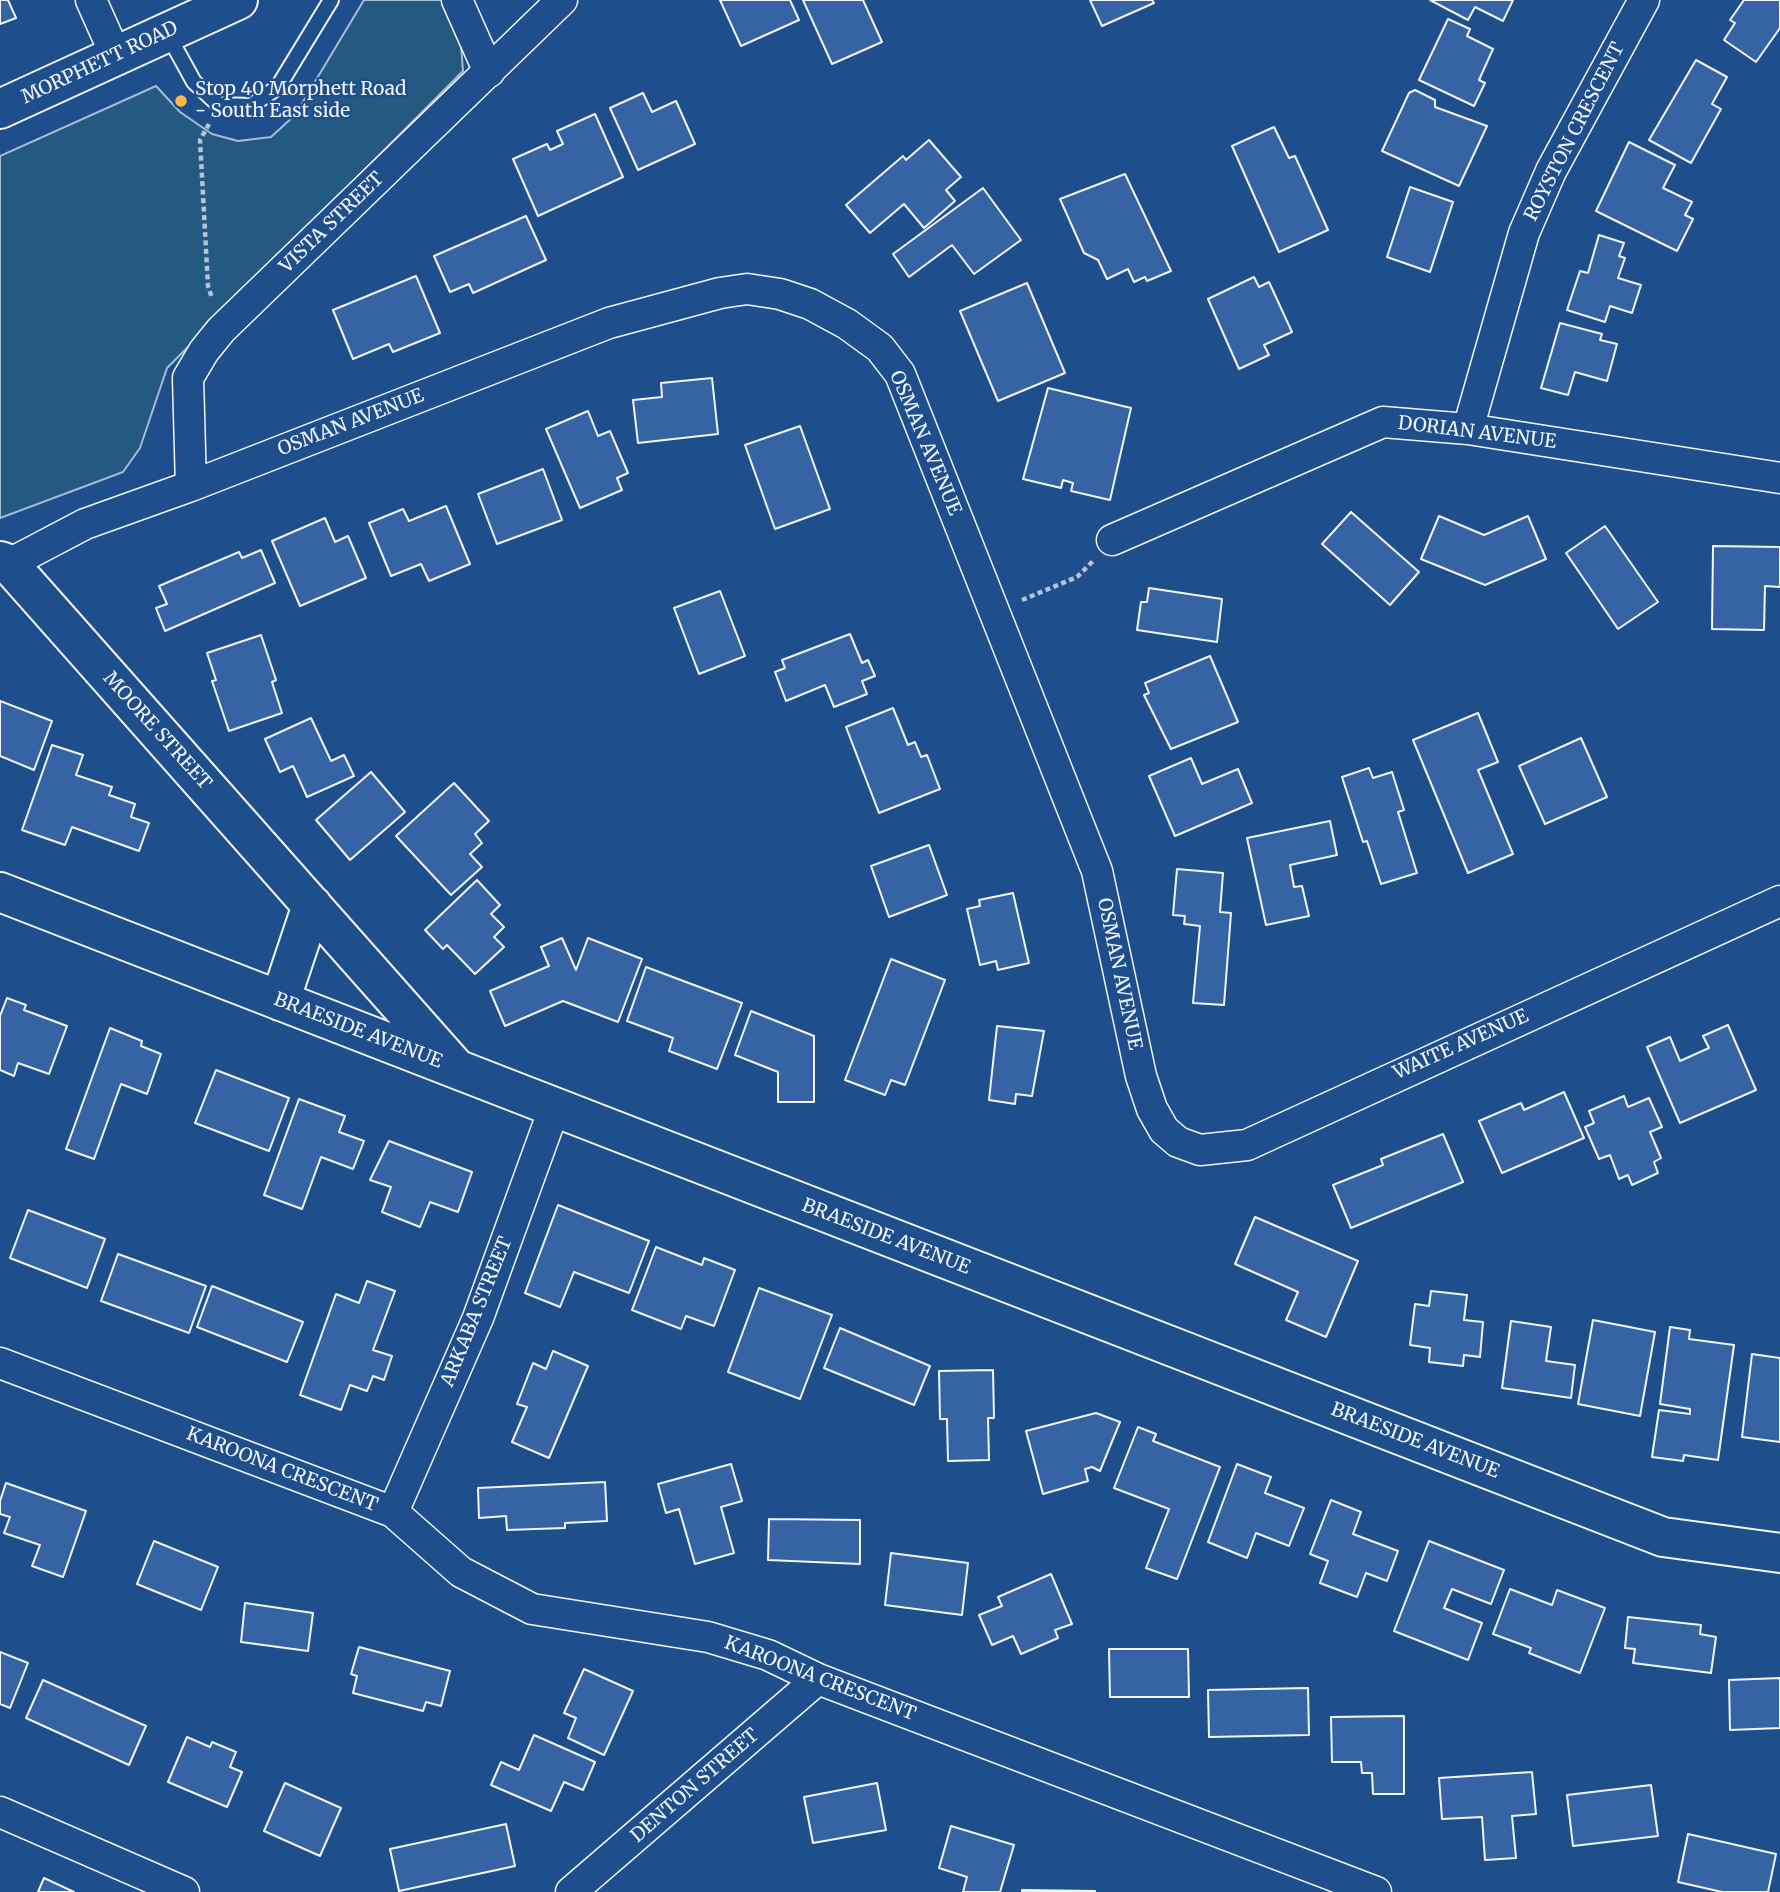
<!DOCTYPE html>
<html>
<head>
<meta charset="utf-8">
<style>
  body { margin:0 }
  canvas { display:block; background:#1f4e8c }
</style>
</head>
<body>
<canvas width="1780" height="1892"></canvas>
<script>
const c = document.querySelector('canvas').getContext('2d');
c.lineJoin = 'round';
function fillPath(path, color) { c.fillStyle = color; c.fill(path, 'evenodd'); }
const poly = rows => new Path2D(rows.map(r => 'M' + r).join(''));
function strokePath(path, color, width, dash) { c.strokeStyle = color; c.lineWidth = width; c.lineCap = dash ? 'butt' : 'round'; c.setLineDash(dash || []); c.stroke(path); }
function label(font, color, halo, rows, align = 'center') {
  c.font = font + ' Merriweather,serif'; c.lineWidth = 5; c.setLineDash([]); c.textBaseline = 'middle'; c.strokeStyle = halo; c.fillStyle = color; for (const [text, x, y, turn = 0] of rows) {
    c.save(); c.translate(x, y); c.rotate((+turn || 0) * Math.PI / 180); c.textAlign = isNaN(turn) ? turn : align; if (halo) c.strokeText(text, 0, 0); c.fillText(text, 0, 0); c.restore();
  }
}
const green = poly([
  [364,0,442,0,461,45,463,71,167,368,140,448,123,472,0,518,0,156,156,86,180,112,212,134,238,141,271,137,295,115,364,0]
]);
fillPath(green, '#245a82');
strokePath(green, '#a8bbd7', 2);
const building = poly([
  [0,0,8,0,16,18,0,24,0,0],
  [720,0,790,0,799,20,741,46,720,0],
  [803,0,863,0,882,42,832,64,803,0],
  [1090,0,1152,0,1154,3,1102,26,1090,0],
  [1430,0,1513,0,1503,21,1475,7,1468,20,1430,0],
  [1744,0,1780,0,1780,28,1756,62,1724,40,1735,23,1730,20,1744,0],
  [1448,19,1470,29,1467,36,1493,49,1479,80,1485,83,1474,106,1419,80,1448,19],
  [1696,60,1727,77,1712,104,1721,109,1691,163,1649,140,1696,60],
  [1415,90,1435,100,1435,107,1487,126,1459,186,1382,151,1409,93,1415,90],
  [643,93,652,112,676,101,695,144,638,170,610,108,643,93],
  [595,114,623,177,538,216,513,159,547,144,550,150,563,144,557,131,595,114],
  [1274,127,1289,158,1295,156,1328,230,1279,252,1232,146,1274,127],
  [929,140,961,177,946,190,955,201,924,228,904,204,870,233,846,205,903,156,906,160,929,140],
  [1629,142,1675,165,1663,188,1692,202,1685,215,1693,219,1677,251,1596,211,1629,142],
  [1125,174,1171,271,1147,281,1145,277,1134,282,1128,269,1107,279,1098,260,1084,253,1060,199,1125,174],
  [1410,187,1453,202,1430,272,1387,257,1410,187],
  [983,188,1021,240,974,274,952,245,909,277,893,254,983,188],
  [526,216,546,260,473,293,469,284,450,292,434,256,526,216],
  [1599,235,1624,243,1619,256,1625,258,1618,278,1641,285,1632,313,1610,306,1605,322,1567,310,1580,271,1588,273,1599,235],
  [416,276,440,333,393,352,389,344,353,359,333,310,416,276],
  [1254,277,1259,287,1269,282,1292,332,1264,345,1269,355,1239,369,1208,299,1254,277],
  [1027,283,1065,373,998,401,960,311,1027,283],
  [1560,323,1602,334,1600,340,1617,344,1607,381,1575,372,1568,395,1541,388,1560,323],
  [712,378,718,434,638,443,633,400,662,397,661,383,712,378],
  [1048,388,1131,408,1110,500,1071,491,1073,483,1063,480,1061,488,1023,479,1048,388],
  [588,411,598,436,610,431,628,473,617,478,622,490,580,508,546,429,588,411],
  [800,426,830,509,775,529,745,445,800,426],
  [543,469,562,520,497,544,478,494,543,469],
  [446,506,470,564,429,581,421,564,391,576,369,523,403,509,409,521,446,506],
  [1351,512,1419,572,1390,605,1322,544,1351,512],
  [1439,516,1484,535,1528,516,1546,559,1485,585,1421,559,1439,516],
  [325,518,335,542,348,536,366,578,300,606,272,541,325,518],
  [1605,526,1658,602,1618,629,1566,553,1605,526],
  [1713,546,1780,547,1780,587,1765,586,1764,630,1712,629,1713,546],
  [261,550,275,583,165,631,156,608,167,604,159,586,239,552,242,558,261,550],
  [1149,588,1222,599,1217,642,1137,630,1141,602,1147,602,1149,588],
  [720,591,745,656,699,674,674,608,720,591],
  [850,634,862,663,868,660,875,676,862,681,867,694,834,707,825,685,786,701,775,672,785,668,782,660,850,634],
  [261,635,276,680,272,682,282,713,229,731,212,681,216,680,207,653,261,635],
  [1210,656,1238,722,1171,749,1144,695,1149,693,1145,683,1210,656],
  [0,701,52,721,34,770,0,756,0,701],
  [893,708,908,745,915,742,921,757,927,755,940,789,879,813,846,727,893,708],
  [1478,713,1498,762,1478,770,1513,854,1468,873,1413,740,1478,713],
  [311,718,331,761,344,755,354,776,307,797,293,766,280,772,265,739,311,718],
  [1581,738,1607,797,1545,824,1519,766,1581,738],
  [52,745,83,755,76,775,112,787,109,795,135,804,131,817,149,823,139,851,72,827,65,845,22,830,52,745],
  [1191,758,1202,784,1238,769,1252,803,1175,836,1149,776,1191,758],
  [1369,768,1373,778,1392,772,1404,810,1398,812,1417,873,1381,884,1367,841,1363,842,1342,777,1369,768],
  [371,772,405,812,350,860,316,820,371,772],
  [454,783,489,821,475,834,482,843,470,854,482,867,451,895,396,836,454,783],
  [1330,821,1337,855,1290,865,1294,887,1302,886,1309,916,1266,925,1247,838,1330,821],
  [929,845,947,895,889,917,871,866,929,845],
  [1177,869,1223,873,1220,912,1231,913,1224,1005,1193,1003,1200,926,1184,924,1185,916,1173,915,1177,869],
  [477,880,500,905,491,914,504,927,494,937,504,947,475,974,447,945,443,949,425,930,477,880],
  [1013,893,1029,963,998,970,996,961,980,965,967,909,980,906,979,900,1013,893],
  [562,938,576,970,588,938,642,959,618,1022,563,1001,505,1026,490,991,549,966,541,947,562,938],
  [891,959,945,980,905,1085,891,1080,885,1095,845,1080,891,959],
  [646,967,742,1003,717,1069,669,1051,673,1038,627,1021,646,967],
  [7,998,26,1005,24,1010,67,1026,49,1074,18,1063,14,1076,0,1070,0,1016,7,998],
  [751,1011,814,1036,814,1102,778,1102,778,1072,735,1055,751,1011],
  [1728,1025,1756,1090,1680,1123,1647,1047,1670,1037,1680,1061,1709,1048,1703,1036,1728,1025],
  [997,1026,1044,1031,1032,1096,1016,1094,1015,1104,989,1100,997,1026],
  [110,1028,142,1041,141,1046,161,1054,147,1094,121,1084,94,1159,66,1149,110,1028],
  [216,1070,289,1098,269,1151,195,1123,216,1070],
  [1564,1092,1584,1138,1502,1173,1479,1121,1521,1103,1524,1110,1564,1092],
  [1624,1096,1628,1107,1649,1098,1662,1127,1650,1132,1661,1158,1654,1162,1658,1173,1632,1185,1628,1175,1619,1179,1610,1155,1599,1159,1585,1127,1594,1123,1589,1111,1624,1096],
  [299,1099,345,1116,339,1132,364,1141,353,1169,321,1157,302,1209,264,1195,299,1099],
  [1443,1134,1463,1182,1351,1228,1333,1185,1383,1165,1381,1159,1443,1134],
  [389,1141,472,1172,458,1212,430,1202,420,1227,382,1212,391,1187,370,1180,389,1141],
  [558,1205,649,1241,629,1293,574,1272,560,1307,525,1293,558,1205],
  [28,1210,105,1239,87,1288,10,1258,28,1210],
  [1255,1217,1358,1261,1326,1337,1286,1320,1298,1292,1235,1264,1255,1217],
  [656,1247,702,1265,704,1258,735,1270,714,1326,686,1316,681,1329,632,1310,656,1247],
  [118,1254,206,1286,189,1333,101,1301,118,1254],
  [367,1281,395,1291,373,1350,392,1356,384,1380,373,1376,367,1391,350,1385,341,1410,300,1395,336,1294,359,1303,367,1281],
  [212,1286,303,1322,287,1362,197,1327,212,1286],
  [759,1288,832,1315,800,1399,728,1372,759,1288],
  [1431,1291,1467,1295,1464,1320,1483,1322,1480,1357,1464,1355,1463,1366,1429,1362,1430,1348,1410,1345,1415,1304,1429,1306,1431,1291],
  [1593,1320,1655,1332,1640,1416,1578,1404,1593,1320],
  [1511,1321,1551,1327,1546,1361,1575,1365,1571,1398,1502,1388,1511,1321],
  [1670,1327,1690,1330,1689,1339,1734,1345,1718,1460,1684,1455,1683,1461,1652,1457,1659,1410,1690,1414,1690,1409,1660,1404,1670,1327],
  [840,1328,930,1366,914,1405,824,1368,840,1328],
  [553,1351,588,1366,549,1458,512,1442,527,1407,517,1404,533,1363,546,1369,553,1351],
  [1752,1354,1780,1358,1780,1442,1742,1437,1752,1354],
  [993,1370,994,1418,988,1418,989,1460,948,1461,947,1419,940,1419,939,1371,993,1370],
  [1096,1413,1120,1422,1100,1471,1092,1467,1085,1469,1088,1481,1043,1494,1026,1431,1096,1413],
  [1138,1427,1156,1434,1153,1441,1220,1467,1177,1579,1146,1568,1169,1509,1114,1488,1138,1427],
  [731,1464,742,1501,721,1507,734,1553,695,1564,679,1509,666,1513,658,1484,731,1464],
  [1237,1464,1271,1477,1265,1493,1304,1508,1289,1546,1256,1533,1247,1558,1208,1542,1237,1464],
  [605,1482,607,1521,565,1523,565,1528,507,1530,506,1516,479,1518,478,1488,605,1482],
  [6,1483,86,1511,63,1577,32,1566,40,1545,4,1533,10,1517,0,1514,0,1501,6,1483],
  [1331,1500,1361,1512,1353,1534,1398,1551,1387,1581,1366,1573,1357,1597,1320,1583,1328,1561,1310,1554,1331,1500],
  [769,1519,860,1520,860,1564,768,1560,769,1519],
  [154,1541,218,1567,201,1610,137,1584,154,1541],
  [1429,1541,1504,1570,1491,1604,1452,1589,1444,1608,1482,1623,1468,1660,1394,1631,1429,1541],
  [891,1553,968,1563,962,1615,885,1605,891,1553],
  [1051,1574,1072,1624,1055,1630,1058,1638,1021,1654,1013,1636,992,1645,979,1615,1002,1606,998,1597,1051,1574],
  [1510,1589,1552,1605,1557,1590,1605,1608,1580,1673,1529,1653,1531,1648,1493,1634,1510,1589],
  [245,1603,313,1613,308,1651,241,1642,245,1603],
  [1628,1617,1701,1625,1700,1634,1716,1637,1711,1673,1633,1663,1635,1649,1625,1648,1628,1617],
  [359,1647,450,1671,441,1706,426,1702,423,1711,353,1693,357,1676,351,1674,359,1647],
  [1109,1649,1188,1649,1189,1697,1110,1697,1109,1649],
  [0,1652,28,1663,10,1708,0,1704,0,1652],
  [584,1669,633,1691,604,1755,568,1738,576,1718,564,1713,584,1669],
  [1780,1678,1780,1728,1730,1730,1729,1680,1780,1678],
  [43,1680,146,1726,129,1765,26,1718,43,1680],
  [1308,1688,1309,1735,1209,1737,1208,1690,1308,1688],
  [1404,1716,1404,1794,1373,1794,1372,1773,1362,1773,1361,1762,1332,1762,1331,1717,1404,1716],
  [534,1735,595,1762,583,1790,564,1782,551,1811,491,1785,501,1762,519,1770,534,1735],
  [187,1737,210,1747,212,1742,236,1752,230,1767,242,1772,227,1807,168,1782,187,1737],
  [1532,1772,1536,1814,1512,1816,1516,1858,1485,1860,1482,1817,1442,1819,1439,1778,1532,1772],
  [285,1783,341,1808,320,1856,264,1831,285,1783],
  [877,1783,886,1830,813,1843,804,1797,877,1783],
  [1651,1785,1658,1836,1573,1846,1567,1795,1651,1785],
  [506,1824,515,1866,399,1891,390,1849,506,1824],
  [951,1826,1014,1845,1000,1892,963,1892,967,1877,939,1868,951,1826],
  [1688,1834,1776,1854,1768,1892,1722,1892,1678,1882,1688,1834],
  [44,1878,74,1892,38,1892,44,1878],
  [1022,1890,1095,1891,1095,1892,1022,1892,1022,1890]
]);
fillPath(building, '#3563a3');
strokePath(building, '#f2f6ff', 2);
const lane = poly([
  [167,33,194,82,219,105,251,106,278,87,331,0]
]);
const street = poly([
  [91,0,116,56],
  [457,0,489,72],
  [1468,429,1524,233,1551,171,1644,0],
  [191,486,188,378,204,351,221,330,562,0],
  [1112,540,1383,422,1468,429,1780,478],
  [9,564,85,524,191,486,609,323,720,293,747,289,780,294,810,304,847,324,880,348,900,374,1097,871,1141,1076,1152,1109,1164,1130,1178,1142,1200,1150,1247,1145,1780,901],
  [0,1363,393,1512,461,1572,532,1609,708,1637,768,1655,818,1679,1376,1892],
  [393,1512,478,1318,554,1109],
  [0,1812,184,1892],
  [571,1892,818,1679]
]);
const secondary = poly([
  [0,109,238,0],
  [0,561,9,564,454,1066],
  [0,892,1663,1537,1780,1553],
  [280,1001,312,905]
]);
strokePath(lane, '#f2f6ff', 18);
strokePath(street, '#f2f6ff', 33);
strokePath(secondary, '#f2f6ff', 42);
strokePath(poly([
  [209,124,200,140,208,286,212,298],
  [1022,600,1077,577,1093,561]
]), '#b3c4dc', 4.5, [5, 3.5]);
strokePath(lane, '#1f4e8c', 14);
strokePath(street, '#1f4e8c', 30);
strokePath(secondary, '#1f4e8c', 38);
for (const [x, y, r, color] of [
  [181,101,7,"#ffb74d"]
]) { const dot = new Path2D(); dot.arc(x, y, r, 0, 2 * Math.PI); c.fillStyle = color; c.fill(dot); strokePath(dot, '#1f4e8c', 2.5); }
label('19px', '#f2f6ff', '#1f4e8c', [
  ["MORPHETT ROAD",100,63,-25],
  ["ROYSTON CRESCENT",1575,132,-63],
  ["VISTA STREET",332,223,-44],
  ["OSMAN AVENUE",351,423,-21],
  ["DORIAN AVENUE",1477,433,7],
  ["OSMAN AVENUE",925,443,67],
  ["MOORE STREET",157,731,48],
  ["OSMAN AVENUE",1119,974,78],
  ["BRAESIDE AVENUE",358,1031,21],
  ["WAITE AVENUE",1461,1045,-24],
  ["BRAESIDE AVENUE",886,1237,21],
  ["ARKABA STREET",477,1312,-68],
  ["BRAESIDE AVENUE",1415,1441,21],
  ["KAROONA CRESCENT",282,1470,21],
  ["KAROONA CRESCENT",820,1679,21],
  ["DENTON STREET",695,1786,-41]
]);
label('19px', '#f2f6ff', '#1f4e8c', [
  ["Stop 40 Morphett Road",195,90],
  ["- South East side",195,112]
], 'left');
</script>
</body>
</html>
